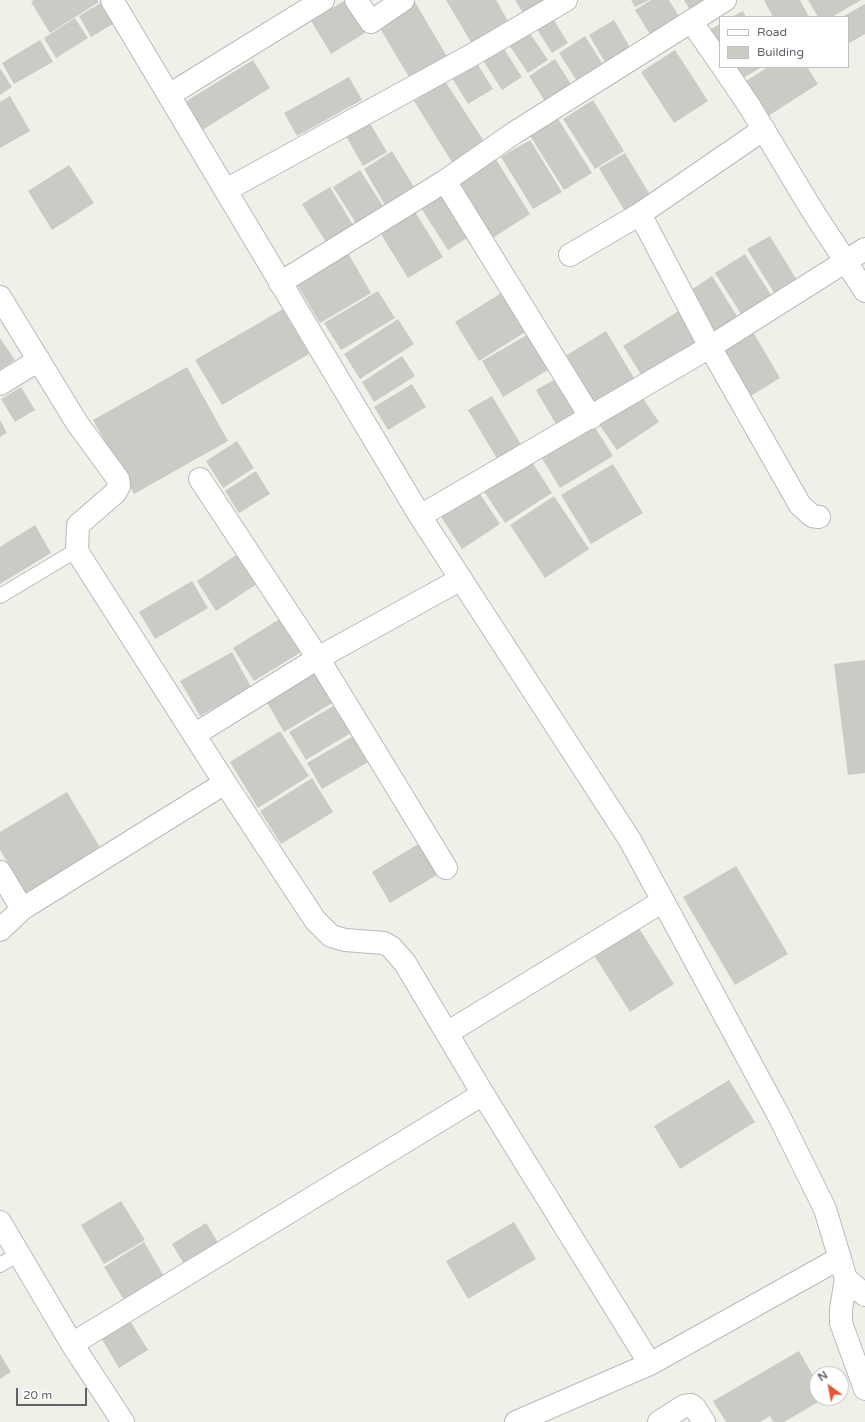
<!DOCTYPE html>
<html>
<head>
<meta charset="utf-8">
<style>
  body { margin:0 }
  #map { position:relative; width:865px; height:1422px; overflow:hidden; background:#f1f0e8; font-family:"Varela Round",sans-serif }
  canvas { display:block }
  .legend { position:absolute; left:719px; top:16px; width:130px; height:52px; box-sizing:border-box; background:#fff; border:1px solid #bfc0c3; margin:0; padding:5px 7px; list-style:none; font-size:12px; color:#5f6268 }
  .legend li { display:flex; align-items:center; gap:8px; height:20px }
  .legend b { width:20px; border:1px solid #bfc0c3 }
  .north { position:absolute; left:809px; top:1366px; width:40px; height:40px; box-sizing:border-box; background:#fff; border:1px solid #bfc0c3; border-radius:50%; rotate:328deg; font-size:11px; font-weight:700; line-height:16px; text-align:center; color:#5f6268 }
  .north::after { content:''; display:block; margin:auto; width:14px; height:18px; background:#ec5333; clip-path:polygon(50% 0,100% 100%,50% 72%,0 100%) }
  .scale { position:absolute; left:16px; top:1388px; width:71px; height:18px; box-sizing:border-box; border:2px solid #5f6268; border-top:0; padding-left:5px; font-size:12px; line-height:14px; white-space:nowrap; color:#5f6268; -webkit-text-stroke:3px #fff; paint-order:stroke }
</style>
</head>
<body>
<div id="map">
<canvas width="865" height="1422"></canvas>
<ul class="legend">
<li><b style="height:5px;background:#fff"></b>Road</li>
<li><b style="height:11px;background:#cccac5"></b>Building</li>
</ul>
<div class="north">N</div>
<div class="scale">20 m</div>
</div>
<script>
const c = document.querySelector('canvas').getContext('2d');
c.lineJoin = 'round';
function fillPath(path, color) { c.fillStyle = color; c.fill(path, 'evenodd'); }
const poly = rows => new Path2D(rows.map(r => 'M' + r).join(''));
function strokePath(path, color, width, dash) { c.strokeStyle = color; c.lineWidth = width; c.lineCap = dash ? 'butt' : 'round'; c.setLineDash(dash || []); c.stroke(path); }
fillPath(poly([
  [34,0,97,0,99,2,50,33,31,2],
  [446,0,496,0,512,28,475,49],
  [515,0,559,0,527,20],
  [631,0,649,0,635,7],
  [651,0,669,0,683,23,654,41,635,10],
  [684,0,719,0,693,15],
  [764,0,800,0,809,17,773,17],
  [808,0,861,0,832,17,818,17],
  [344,1,365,33,331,54,311,21],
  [415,2,449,60,412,82,378,25],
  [101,3,113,24,91,37,79,16],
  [865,4,865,34,848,44,848,17,842,17],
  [743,11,746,17,732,17],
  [551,15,568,43,552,53,535,26],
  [75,18,88,38,56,58,44,38],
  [614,20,634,54,609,69,589,35],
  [720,24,720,55,707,31],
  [527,29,548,60,528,73,507,42],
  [585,36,606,69,580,86,559,53],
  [40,40,53,62,14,84,2,63],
  [502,46,522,77,502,90,482,59],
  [675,50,708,101,674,123,641,72],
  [555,59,574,89,548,106,529,76],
  [253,60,270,88,202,130,185,102],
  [475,60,493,89,468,104,450,75],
  [727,67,762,67,736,82],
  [768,67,807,67,818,84,762,120,740,85],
  [0,68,12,87,0,95],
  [349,77,362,100,297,136,284,113],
  [445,81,487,146,455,167,414,101],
  [10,96,30,131,0,148,0,102],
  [593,100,624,151,595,169,563,119],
  [365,115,387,152,363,166,342,129],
  [557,117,592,173,564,190,529,134],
  [530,140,562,192,533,209,501,157],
  [392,151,417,192,388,210,364,169],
  [625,153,653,200,627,215,599,168],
  [494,156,530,214,488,241,451,183],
  [69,165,94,203,52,230,28,191],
  [360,170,386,211,359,228,333,187],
  [330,187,353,225,326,242,302,204],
  [441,187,472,235,448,250,417,202],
  [414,210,443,257,408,278,379,231],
  [770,236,798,282,776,296,747,249],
  [348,253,371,293,320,323,296,283],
  [745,254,773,298,743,317,715,273],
  [712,276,740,321,712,339,684,295],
  [378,291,395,318,341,350,324,323],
  [503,292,527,331,479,361,455,322],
  [685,307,707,343,646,382,623,346],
  [283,309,309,354,222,405,195,360],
  [398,319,414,344,360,379,344,354],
  [749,325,780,378,749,397,717,343],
  [606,331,637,383,594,409,562,358],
  [532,332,553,367,503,397,482,361],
  [0,338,15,360,0,370],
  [402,356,415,376,374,402,362,382],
  [187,367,228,441,134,494,93,420],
  [561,376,581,412,557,426,536,390],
  [412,384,426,407,388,430,374,407],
  [21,387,35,410,15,422,1,399],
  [640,394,659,422,617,450,598,423],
  [492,396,523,448,499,462,468,410],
  [0,420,7,433,0,437],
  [591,421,613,456,560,488,538,452],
  [237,441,254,468,223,488,206,461],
  [530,459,552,493,505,523,483,490],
  [613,464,643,513,591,544,561,495],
  [256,471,270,494,239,513,225,491],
  [478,491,500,524,462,549,440,515],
  [554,496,589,549,545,578,510,525],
  [35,525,51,553,0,584,0,547],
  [244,550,263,580,216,611,197,581],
  [192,581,208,608,155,639,139,612],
  [286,615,306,649,254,681,233,648],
  [232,652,251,687,200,716,180,681],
  [865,660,865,773,848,775,834,664],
  [319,666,339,699,284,732,265,699],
  [340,702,356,730,306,760,289,732],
  [280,731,309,776,258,808,230,762],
  [355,735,370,761,322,789,307,763],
  [312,778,333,812,281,844,260,811],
  [67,792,101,849,27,894,0,850,0,832],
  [423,841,442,872,390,903,372,872],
  [736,866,788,954,735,985,683,897],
  [637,925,674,984,630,1012,592,952],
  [729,1080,755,1122,680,1169,654,1126],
  [121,1201,145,1240,104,1264,81,1225],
  [514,1222,536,1259,468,1299,446,1261],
  [206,1223,222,1249,188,1271,172,1244],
  [144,1242,168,1283,128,1307,104,1267],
  [129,1319,148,1350,119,1368,100,1336],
  [799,1351,817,1383,817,1398,825,1398,784,1422,773,1422,770,1416,760,1422,726,1422,713,1401],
  [0,1354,11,1372,0,1379]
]), '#cccac5');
const service = poly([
  [0,596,77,550],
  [0,1265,18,1254]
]);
const minor = poly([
  [356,0,371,22,403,0],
  [691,21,720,63],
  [723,67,750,107,812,210,865,291],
  [169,95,323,0],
  [445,181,591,418],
  [226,190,472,55,566,0],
  [640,214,710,347,800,505,812,516,819,517],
  [570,255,640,214,764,129],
  [280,283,445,181,514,133,725,0],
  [0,297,77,423,118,479,119,486,115,493,78,525,77,550,80,556,225,783,315,920,331,936,345,940,384,943,391,947,405,963,483,1094,650,1364],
  [0,384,39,360],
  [200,479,318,658,446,868],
  [420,516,710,347,865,249],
  [194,735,318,658,461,579],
  [0,872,22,909],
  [0,930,22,909,225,783],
  [447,1033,663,901],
  [0,1222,72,1344,123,1422],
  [72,1344,483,1094],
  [516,1422,650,1364,840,1258],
  [659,1422,684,1406,691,1405,695,1408,704,1422]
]);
const tertiary = poly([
  [112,0,420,516,630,840,663,901,779,1116,825,1209,846,1279,841,1309,841,1323,865,1389],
  [846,1279,865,1295]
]);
strokePath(service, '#b8b9be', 16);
strokePath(minor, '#b8b9be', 24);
strokePath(tertiary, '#b8b9be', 24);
strokePath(service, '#fff', 14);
strokePath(minor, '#fff', 22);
strokePath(tertiary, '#fff', 22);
</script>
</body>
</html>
